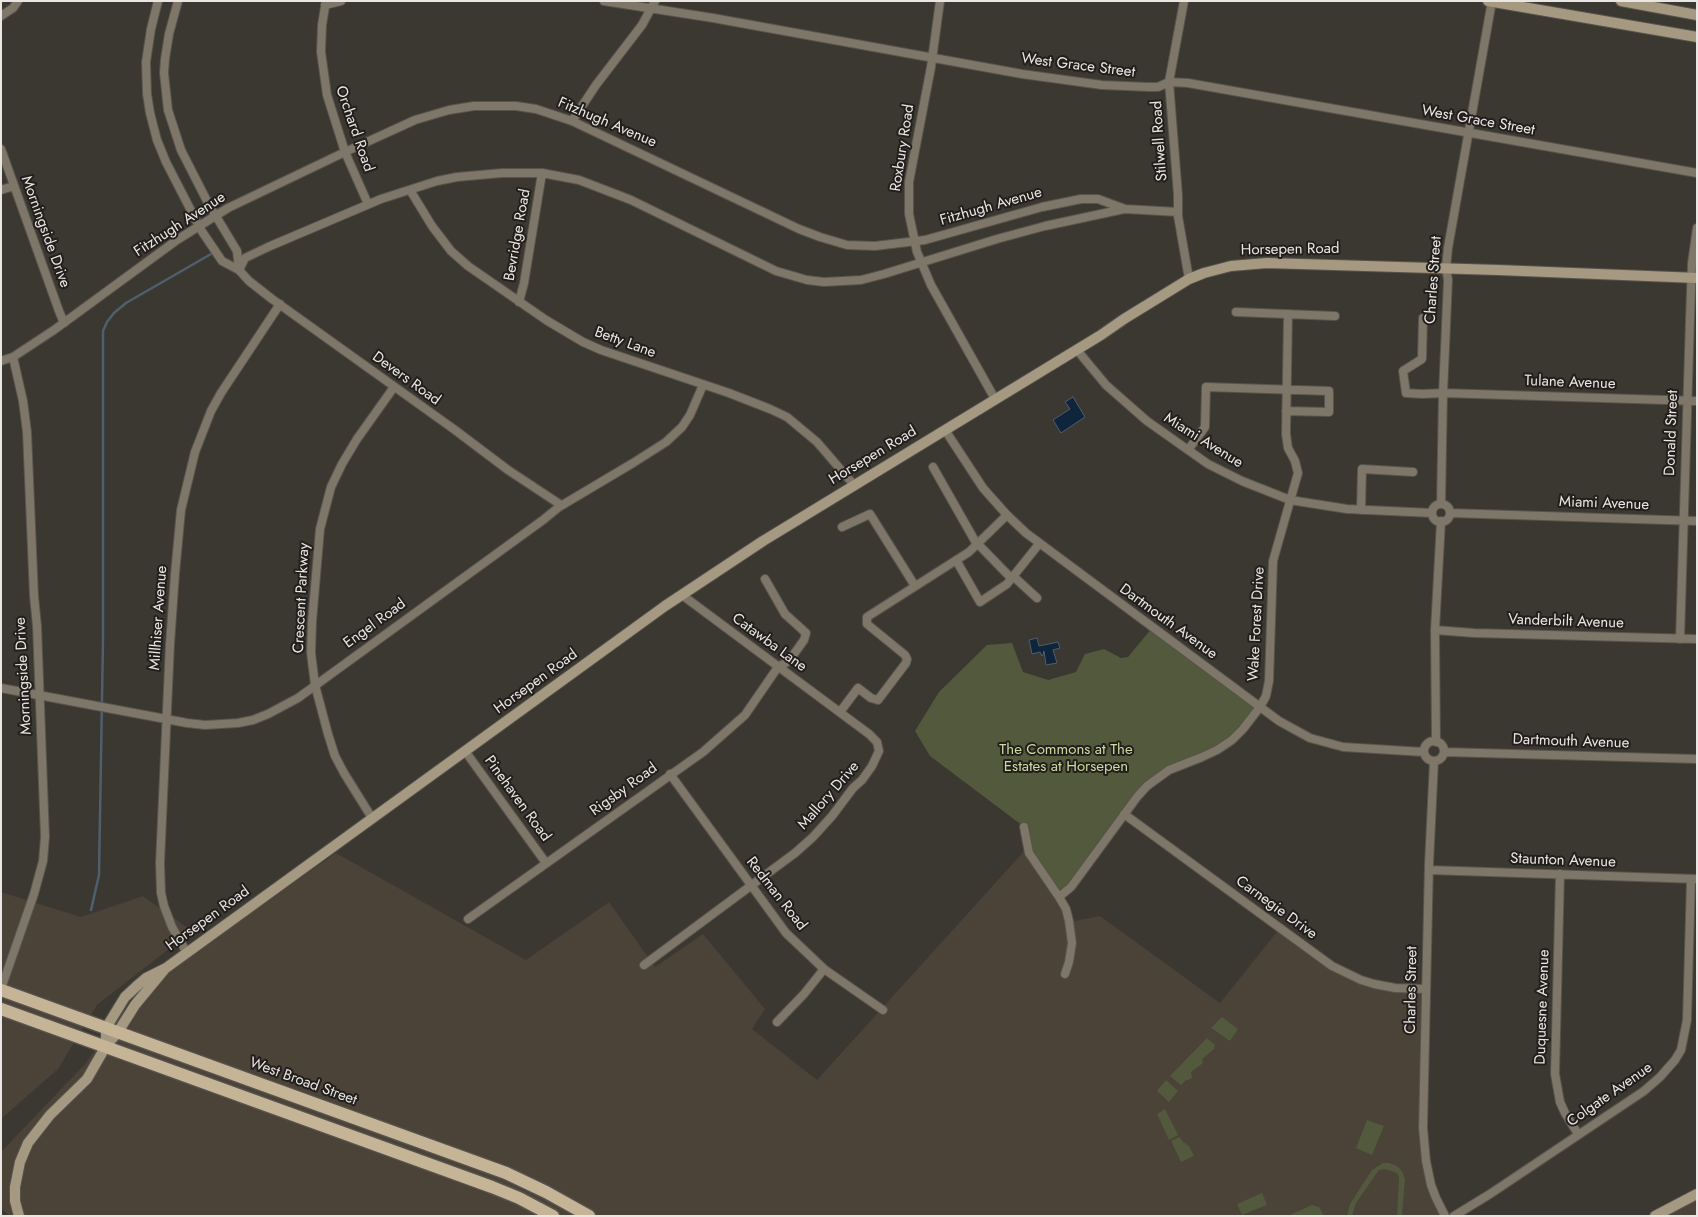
<!DOCTYPE html>
<html>
<head>
<meta charset="utf-8">
<style>
  body { margin:0 }
  #map { position:relative; width:1698px; height:1217px; overflow:hidden; background:#3b3731; font-family:Jost,sans-serif }
  canvas { display:block }
  .frame { position:absolute; inset:0; border:2px solid #e9e6e3; pointer-events:none }
</style>
</head>
<body>
<div id="map">
<canvas width="1698" height="1217"></canvas>
<div class="frame"></div>
</div>
<script>
const c = document.querySelector('canvas').getContext('2d');
c.lineJoin = 'round';
function fillPath(path, color) { c.fillStyle = color; c.fill(path, 'evenodd'); }
const poly = rows => new Path2D(rows.map(r => 'M' + r).join(''));
function strokePath(path, color, width, dash) { c.strokeStyle = color; c.lineWidth = width; c.lineCap = dash ? 'butt' : 'round'; c.setLineDash(dash || []); c.stroke(path); }
function label(font, color, halo, rows, align = 'center') {
  c.font = font + ' Jost,sans-serif'; c.lineWidth = 4; c.setLineDash([]); c.textBaseline = 'middle'; c.strokeStyle = halo; c.fillStyle = color; for (const [text, x, y, turn = 0] of rows) {
    c.save(); c.translate(x, y); c.rotate((+turn || 0) * Math.PI / 180); c.textAlign = isNaN(turn) ? turn : align; if (halo) c.strokeText(text, 0, 0); c.fillText(text, 0, 0); c.restore();
  }
}
fillPath(poly([
  [1026,849,1061,899,1069,922,1100,916,1220,1003,1280,928,1318,956,1369,983,1426,989,1423,1149,1443,1216,9,1216,1,1208,1,1152,85,1064,137,993,336,853,526,960,609,902,655,967,703,934,765,1009,752,1029,817,1080],
  [1,892,81,917,143,896,192,931,97,1005,58,1069,1,1119],
  [1697,1194,1697,1216,1655,1216]
]), '#4b4238');
fillPath(poly([
  [1152,628,1259,708,1236,735,1152,782,1061,899,1026,849,1023,826,930,756,915,731,939,692,987,645,1012,643,1023,672,1048,680,1076,672,1085,654,1104,649,1121,658,1128,657],
  [1222,1017,1238,1029,1230,1041,1211,1028],
  [1207,1038,1215,1045,1214,1049,1202,1059,1203,1063,1191,1072,1192,1078,1188,1080,1186,1080,1181,1085,1170,1076],
  [1166,1080,1178,1091,1169,1102,1157,1091],
  [1165,1109,1178,1135,1169,1140,1157,1114],
  [1367,1120,1384,1126,1372,1155,1356,1148],
  [1180,1137,1182,1141,1189,1146,1194,1156,1181,1162,1172,1143,1172,1140],
  [1383,1163,1389,1163,1397,1166,1402,1171,1405,1179,1402,1216,1397,1216,1399,1177,1397,1173,1385,1169,1379,1170,1376,1174,1356,1203,1352,1216,1347,1216,1350,1204,1372,1170],
  [1262,1193,1267,1205,1242,1215,1237,1204],
  [1312,1205,1319,1207,1324,1216,1288,1216]
]), '#53593d');
const water = poly([
  [1073,397,1085,417,1061,433,1053,420,1070,409,1065,402,1073,397],
  [1037,638,1039,646,1058,642,1060,648,1053,650,1057,663,1046,665,1044,651,1043,655,1042,656,1040,652,1032,654,1029,640,1037,638]
]);
fillPath(water, '#0f253c');
strokePath(water, '#505f6e', 1);
strokePath(poly([
  [91,910,99,875,103,640,103,331,107,322,114,313,126,303,211,254]
]), '#505f6e', 2.5);
const street = poly([
  [158,1,151,29,146,62,147,94,150,113,157,140,166,162,201,230,222,261,239,270,249,281,272,299,455,430,508,470,561,505],
  [178,1,169,34,165,59,164,73,168,110,181,150,208,203,237,251,239,270],
  [326,1,322,25,321,52,327,95,345,152,368,204],
  [604,1,713,18,1022,74,1102,85,1148,87,1158,87,1169,82,1188,83,1697,173],
  [940,1,931,67,909,182,909,214,917,252,931,285,995,399],
  [1184,1,1169,82,1178,195,1178,216,1189,279],
  [325,5,341,1],
  [1,16,13,8,18,1],
  [572,121,596,85,642,25,655,1],
  [1,149,59,311,64,323],
  [1,190,14,186],
  [410,190,432,226,451,251,468,266,546,320,583,342,601,350,729,393,770,409,787,417,817,442,854,485],
  [239,270,245,258,268,247,381,199,437,181,457,177,502,173,542,173,579,180,631,200,776,271,807,280,824,282,861,280,884,274,997,239,1045,226,1124,209],
  [519,302,524,283,542,173],
  [1236,312,1335,316],
  [1423,318,1422,359,1403,371,1406,393,1422,394,1443,393,1697,401],
  [1077,350,1106,385,1147,421,1208,464,1242,481,1290,500,1347,509,1432,513],
  [1,361,13,357,54,330,177,240,228,208,345,152,415,120,449,110,474,106,516,106,536,109,572,121,799,229,820,237,847,245,875,246,925,240,1042,207,1081,199,1098,199,1125,209,1178,212],
  [945,430,983,488,1007,515,1026,533,1279,721,1310,738,1343,747,1424,752],
  [1188,450,1205,427,1206,387,1329,391,1329,412,1286,411],
  [933,467,975,541,1011,578],
  [1441,504,1443,393,1448,280,1446,268,1448,248,1492,1],
  '1432 513a9 9 0 1 1 18 0a9 9 0 1 1-18 0Z',
  [1361,510,1362,469,1413,472],
  [1450,513,1697,521],
  [842,527,870,514,915,586],
  [956,560,980,602,1007,584,1039,544],
  [1013,576,1037,598],
  [1435,630,1474,633,1697,639],
  [1680,639,1690,319,1692,263,1697,228],
  [1,688,187,723,205,725,238,723,253,720,268,714,298,698,543,520,559,507,633,463,666,442,682,427,690,415,703,385],
  [840,712,858,688,871,698,878,700,906,663,907,659,905,655,867,624,867,617,969,552,1007,515],
  '1424 751a10 10 0 1 1 20 0a10 10 0 1 1-20 0Z',
  [1436,742,1435,630,1441,521],
  [465,751,546,863],
  [1444,752,1697,759],
  [1434,761,1429,864,1423,1128,1426,1161,1431,1185,1436,1198,1445,1216],
  [670,774,786,933,824,969,883,1010],
  [1124,814,1332,966,1361,980,1374,984,1395,988,1426,989],
  [372,818,344,773,335,756,328,734,315,685,311,653,312,622,320,529,331,487,342,464,357,439,394,387],
  [1024,827,1029,853,1059,897,1066,909,1069,921,1072,943,1069,962,1065,974],
  [1429,870,1697,879],
  [1560,874,1555,1074,1560,1102,1565,1113,1578,1134],
  [1059,897,1071,887,1137,797,1147,786,1169,770,1202,757,1217,750,1232,740,1243,729,1260,707,1266,696,1269,681,1273,561,1298,473,1295,461,1288,448,1286,434,1288,314],
  [468,919,703,752,745,715,778,667,789,661,804,640,806,633,785,614,765,579],
  [187,953,172,927,164,906,161,893,160,863,170,644,175,574,181,510,195,452,211,411,221,393,280,304],
  [644,965,795,853,813,837,832,816,853,788,862,780,872,766,879,751,877,742,869,734,682,595],
  [1,989,34,894,43,861,45,837,37,626,34,596,27,432,23,401,13,357],
  [777,1022,804,994,824,969],
  [1454,1216,1490,1194,1644,1091,1660,1077,1675,1060,1681,1050,1687,1020,1691,879]
]);
const secondary = poly([
  [1488,1,1697,37],
  [1621,1,1697,15],
  [106,1046,106,1028,125,997,139,984,146,978,166,968,665,606,763,541,1101,335,1124,319,1189,279,1204,273,1231,266,1267,263,1498,270,1697,278],
  [19,1216,15,1201,15,1187,20,1162,28,1143,50,1115,87,1079,106,1046,118,1032,135,1005,164,970],
  [1655,1216,1697,1194]
]);
const primary = poly([
  [1,990,506,1173,546,1192,589,1216],
  [1,1009,492,1187,519,1198,553,1216]
]);
strokePath(street, '#57534d', 10);
strokePath(secondary, '#57534d', 12);
strokePath(primary, '#57534d', 15);
strokePath(street, '#7e7668', 8);
strokePath(secondary, '#a69982', 10);
strokePath(primary, '#c5b496', 12);
label('15px', '#e9e6e3', '#211e1c', [
  ["West Grace Street",1078,66,7],
  ["West Grace Street",1478,121,10],
  ["Fitzhugh Avenue",607,123,23],
  ["Orchard Road",354,129,71],
  ["Stilwell Road",1160,141,-94],
  ["Roxbury Road",903,148,-81],
  ["Fitzhugh Avenue",991,207,-16],
  ["Fitzhugh Avenue",180,225,-33],
  ["Morningside Drive",45,232,70],
  ["Bevridge Road",518,235,-80],
  ["Horsepen Road",1290,250,-1],
  ["Charles Street",1434,280,-86],
  ["Betty Lane",625,343,20],
  ["Devers Road",406,379,36],
  ["Tulane Avenue",1570,383,2],
  ["Donald Street",1672,433,-88],
  ["Miami Avenue",1203,441,32],
  ["Horsepen Road",873,456,-31],
  ["Miami Avenue",1604,504,2],
  ["Crescent Parkway",302,598,-87],
  ["Millhiser Avenue",159,618,-86],
  ["Dartmouth Avenue",1168,622,36],
  ["Vanderbilt Avenue",1566,622,2],
  ["Engel Road",375,624,-36],
  ["Wake Forest Drive",1257,624,-87],
  ["Catawba Lane",769,643,36],
  ["Morningside Drive",24,676,-93],
  ["Horsepen Road",536,682,-36],
  ["Dartmouth Avenue",1571,742,2],
  ["Rigsby Road",624,790,-36],
  ["Mallory Drive",829,796,-49],
  ["Pinehaven Road",517,799,54],
  ["Staunton Avenue",1563,861,2],
  ["Redman Road",776,894,52],
  ["Carnegie Drive",1276,908,36],
  ["Horsepen Road",208,919,-36],
  ["Charles Street",1412,990,-89],
  ["Duquesne Avenue",1543,1007,-88],
  ["West Broad Street",303,1082,20],
  ["Colgate Avenue",1610,1095,-35]
]);
label('15px', '#ccdb9d', '#211e1c', [
  ["The Commons at The",1066,750],
  ["Estates at Horsepen",1066,767]
]);
</script>
</body>
</html>
